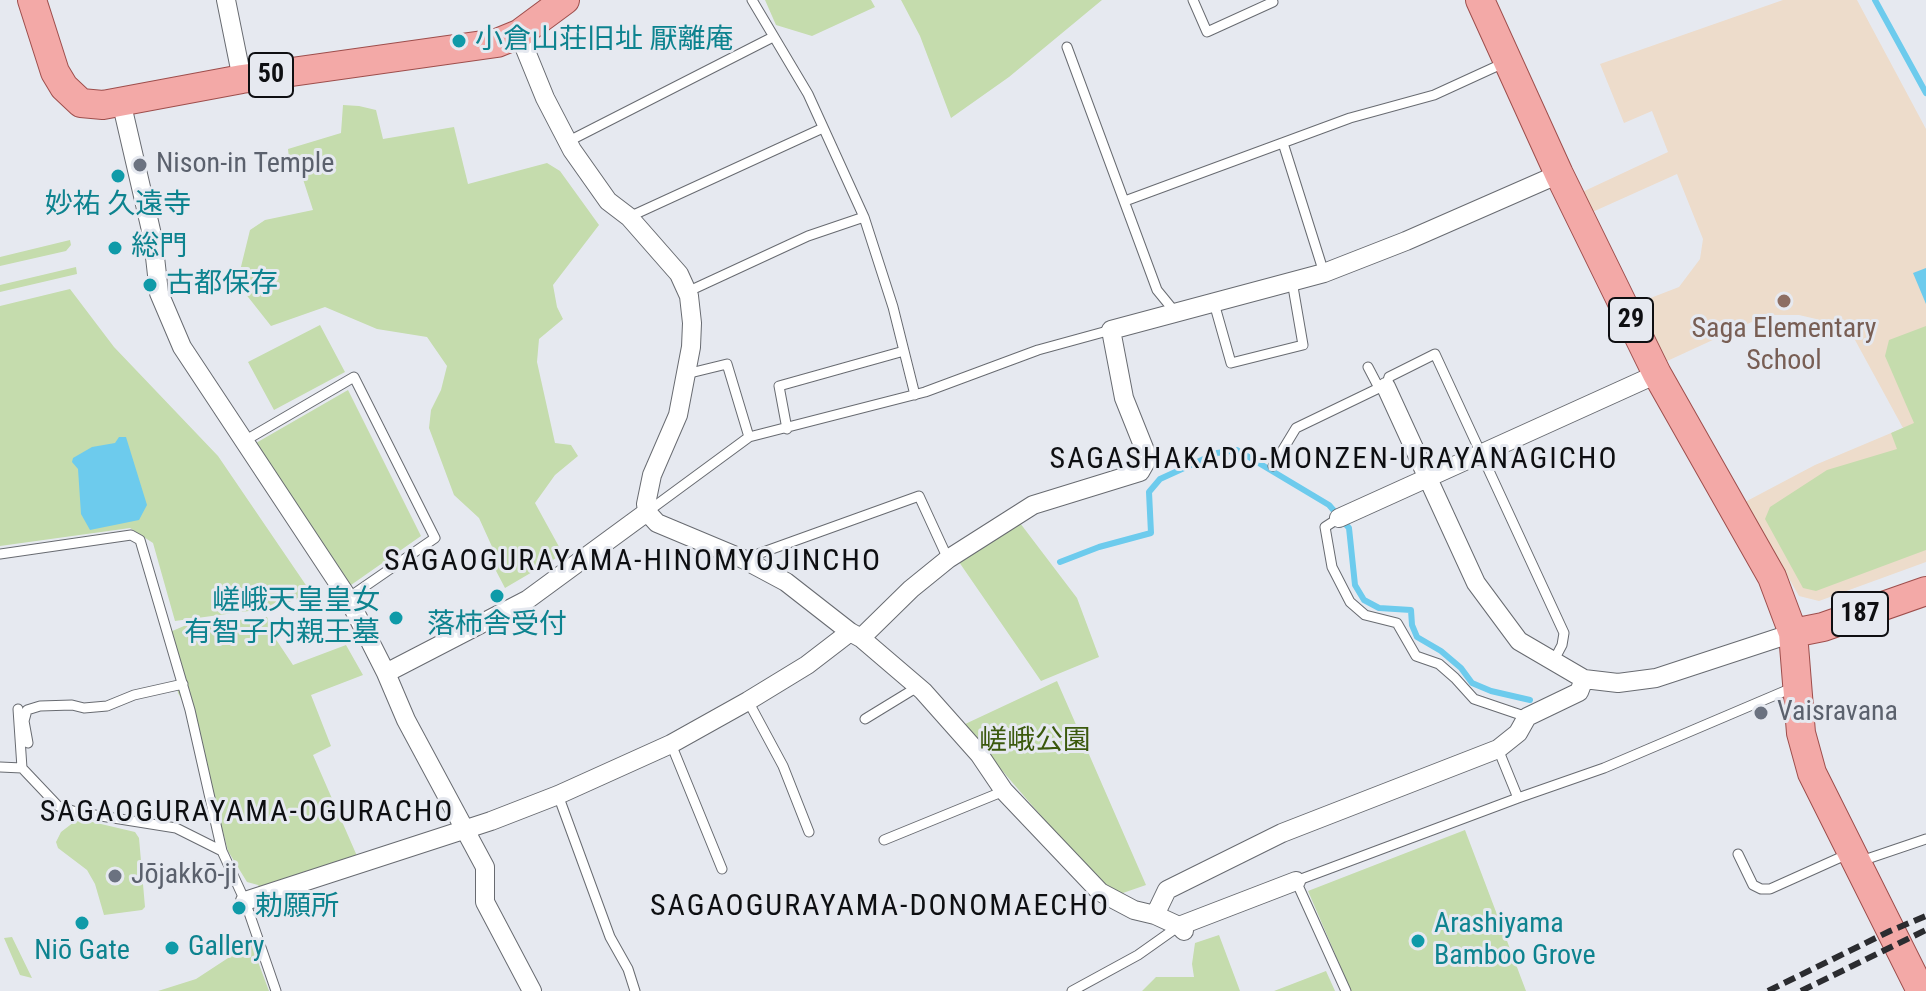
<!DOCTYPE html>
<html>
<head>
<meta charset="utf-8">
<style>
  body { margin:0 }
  canvas { display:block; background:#e6e9f0 }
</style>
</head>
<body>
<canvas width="1926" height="991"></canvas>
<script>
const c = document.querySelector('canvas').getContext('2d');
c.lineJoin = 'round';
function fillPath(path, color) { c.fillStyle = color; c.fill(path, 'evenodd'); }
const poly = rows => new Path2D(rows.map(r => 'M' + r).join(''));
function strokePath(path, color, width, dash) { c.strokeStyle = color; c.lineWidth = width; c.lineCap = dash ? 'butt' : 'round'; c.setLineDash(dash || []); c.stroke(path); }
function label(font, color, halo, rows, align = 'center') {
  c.font = font + ' "Roboto Condensed","Noto Sans JP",sans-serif'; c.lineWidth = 6; c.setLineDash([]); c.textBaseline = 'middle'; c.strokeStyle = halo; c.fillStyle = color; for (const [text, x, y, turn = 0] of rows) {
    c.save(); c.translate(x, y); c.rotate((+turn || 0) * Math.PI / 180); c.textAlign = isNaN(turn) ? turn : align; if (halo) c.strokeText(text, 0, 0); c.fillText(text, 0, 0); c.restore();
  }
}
fillPath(poly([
  [1783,0,1857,0,1926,129,1926,562,1819,601,1799,596,1745,502,1815,465,1903,428,1855,340,1829,322,1799,315,1767,315,1665,362,1635,304,1679,287,1700,259,1703,239,1677,174,1588,214,1578,194,1668,152,1652,111,1624,123,1600,64]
]), '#eddccb');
fillPath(poly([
  [765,0,871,0,875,7,812,36,776,25],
  [901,0,1102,0,1009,77,951,118,920,36],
  [343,105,359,106,376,110,383,139,454,127,468,184,547,163,560,171,599,225,553,285,557,307,563,319,539,339,537,362,555,443,571,445,578,456,555,475,535,503,563,554,505,588,494,567,499,562,479,518,454,495,429,428,431,410,441,390,447,366,427,337,377,329,325,307,271,326,237,283,250,230,265,220,313,210,301,173,290,167,288,149,341,133],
  [70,240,71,245,66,251,0,266,0,257],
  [76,267,77,274,0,292,0,285],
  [70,289,114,347,218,456,312,594,271,608,175,621,153,543,130,528,0,546,0,306],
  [320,325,345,372,274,410,248,362],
  [1926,326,1926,550,1816,591,1803,588,1765,519,1770,507,1827,470,1897,449,1891,433,1914,423,1885,356,1889,340],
  [348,390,421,536,351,585,256,443],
  [1020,523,1077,598,1099,657,1041,681,959,562],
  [267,617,275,638,293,665,346,645,363,675,311,695,331,746,313,755,357,856,262,891,258,885,247,882,228,851,194,721,178,693,170,632,184,626],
  [1057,681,1146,885,1120,894,1103,888,963,725],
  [84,820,135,832,139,838,145,907,142,910,104,915,95,884,87,870,58,848,56,842,61,832,74,822],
  [1465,830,1526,991,1351,991,1308,891],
  [1219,935,1240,991,1142,991,1156,977,1194,977,1192,964,1195,943],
  [12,937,32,978,20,975,4,938],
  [251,943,269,991,158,991,196,979],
  [1326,971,1335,991,1274,991]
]), '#c5dcad');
fillPath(poly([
  [1926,268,1926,304,1913,273],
  [119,437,126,437,147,505,139,520,90,530,81,514,78,469,72,462,73,458,92,447,115,443]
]), '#6dcbed');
strokePath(poly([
  [1875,0,1926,93],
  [1060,562,1099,547,1151,533,1149,492,1160,479,1217,453,1237,450,1329,505,1349,528,1355,585,1364,600,1379,608,1411,610,1412,625,1417,637,1441,651,1461,668,1472,683,1491,691,1530,700]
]), '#6dcbed', 6);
const lane = poly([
  [752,0,808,94,864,217,893,307,915,395],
  [1193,0,1207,32,1273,2,1272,0],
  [1067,47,1157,290,1175,312],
  [567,142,773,37],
  [1283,143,1324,273],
  [1125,201,1350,118,1434,95,1506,62],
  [629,217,823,128],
  [687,292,808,236,864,217],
  [1214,303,1231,363,1303,345,1292,281],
  [1368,367,1379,388,1386,387,1389,377,1435,354,1564,633,1562,645,1553,662],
  [686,374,727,364,749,437],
  [787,429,779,386,904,351],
  [246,440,354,377,435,538,348,598],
  [1273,466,1296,428,1379,388],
  [647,512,749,437,925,392,1038,350,1111,330],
  [1339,518,1325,527,1332,567,1350,602,1365,615,1397,623,1416,656,1439,664,1455,678,1474,699,1527,717],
  [0,554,131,535,140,540,190,710,222,851,245,901,276,991],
  [744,559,919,496,948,559],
  [748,701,783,766,809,832],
  [18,709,22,768],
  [865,719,919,686],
  [28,743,24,721,27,710,40,706,72,705,84,708,107,706,134,695,183,684],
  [671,744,722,869],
  [1498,749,1518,798],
  [0,767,22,768,58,806,76,812,176,828,222,851],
  [558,795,610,937,628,969,635,991],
  [884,840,1004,791],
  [1738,854,1753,885,1761,889,1770,889,1848,854],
  [1861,861,1926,839],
  [1072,991,1138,955,1179,926],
  [1346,991,1296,881,1518,798,1604,768,1792,688]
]);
const street = poly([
  [226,0,242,79],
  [519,34,545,98,572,150,608,201,629,217,679,274,689,296,692,323,691,347,678,415,652,475,646,504,647,512,657,523,743,559,786,582,850,632,861,638,923,691,979,754,1004,791,1100,892,1134,910,1155,915],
  [121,101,153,239,159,293,182,347,348,598,386,673,406,720,485,867,485,902,532,991],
  [1386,387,1476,583,1519,641,1584,679,1618,683,1656,678,1793,633],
  [1339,518,1657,374],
  [861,638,911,589,948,559,1033,505,1140,472,1148,458,1124,398,1111,330,1324,273,1406,241,1559,174],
  [386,673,527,600,647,512],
  [245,901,491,821,558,795,671,744,748,701,807,665,850,632],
  [1179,926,1296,881],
  [1184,931,1179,926,1155,915,1167,890,1282,833,1498,749,1518,733,1527,717,1579,692,1584,679]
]);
const primary = poly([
  [32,0,55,72,64,87,81,103,103,105,242,79,497,43,519,34,565,0],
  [1480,0,1559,174,1657,374,1772,577,1793,633,1801,733,1812,773,1921,991],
  [1793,633,1823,627,1926,591]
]);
strokePath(lane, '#686b71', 11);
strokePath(street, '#686b71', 20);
strokePath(primary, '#9e4e4c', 30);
strokePath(lane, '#fff', 9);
strokePath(street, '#fff', 18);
strokePath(primary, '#f3a9a7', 28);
strokePath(poly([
  [1768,991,1890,931,1926,916],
  [1801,991,1926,930]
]), '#2b2c30', 6, [12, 6]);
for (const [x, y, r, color] of [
  [459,41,8,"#0f9aa8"],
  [140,165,8,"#6b7280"],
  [118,176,8,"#0f9aa8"],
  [115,248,8,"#0f9aa8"],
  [150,285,8,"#0f9aa8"],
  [1784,301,8,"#8d6e63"],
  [497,596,8,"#0f9aa8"],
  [396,618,8,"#0f9aa8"],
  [1761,713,8,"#6b7280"],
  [115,876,8,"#6b7280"],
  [239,908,8,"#0f9aa8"],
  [82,923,8,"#0f9aa8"],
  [1418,941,8,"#0f9aa8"],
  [172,948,8,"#0f9aa8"]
]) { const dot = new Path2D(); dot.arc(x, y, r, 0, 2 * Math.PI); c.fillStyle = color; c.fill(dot); strokePath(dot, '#e6e9f0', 3); }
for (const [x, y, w] of [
  [271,75,44],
  [1631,320,44],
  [1860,614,56]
]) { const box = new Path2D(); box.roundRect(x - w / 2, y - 22, w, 44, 6); c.fillStyle = '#e6e9f0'; c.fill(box); strokePath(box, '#0e0f12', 2); }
label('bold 26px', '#0e0f12', null, [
  ["50",271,75],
  ["29",1631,320],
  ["187",1860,614]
]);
label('28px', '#0d838f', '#e6e9f0', [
  ["小倉山荘旧址 厭離庵",475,41],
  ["妙祐 久遠寺",118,206,"center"],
  ["総門",131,248],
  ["古都保存",166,285],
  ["嵯峨天皇皇女",380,602,"right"],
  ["有智子内親王墓",380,634,"right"],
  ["落柿舎受付",497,626,"center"],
  ["勅願所",255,908],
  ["Arashiyama",1434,925],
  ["Bamboo Grove",1434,957],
  ["Gallery",188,948],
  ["Niō Gate",82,952,"center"]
], 'left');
label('28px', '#5b616d', '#e6e9f0', [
  ["Nison-in Temple",156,165],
  ["Vaisravana",1777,713],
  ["Jōjakkō-ji",131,876]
], 'left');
label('28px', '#785e54', '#e6e9f0', [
  ["Saga Elementary",1784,330],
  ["School",1784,362]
]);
label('28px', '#3b590d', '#e6e9f0', [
  ["嵯峨公園",1035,742]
]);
c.letterSpacing = '2px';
label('30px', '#0e0f12', '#e6e9f0', [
  ["SAGASHAKADO-MONZEN-URAYANAGICHO",1334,460],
  ["SAGAOGURAYAMA-HINOMYOJINCHO",633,562],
  ["SAGAOGURAYAMA-OGURACHO",247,813],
  ["SAGAOGURAYAMA-DONOMAECHO",880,907]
]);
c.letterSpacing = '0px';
</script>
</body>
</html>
